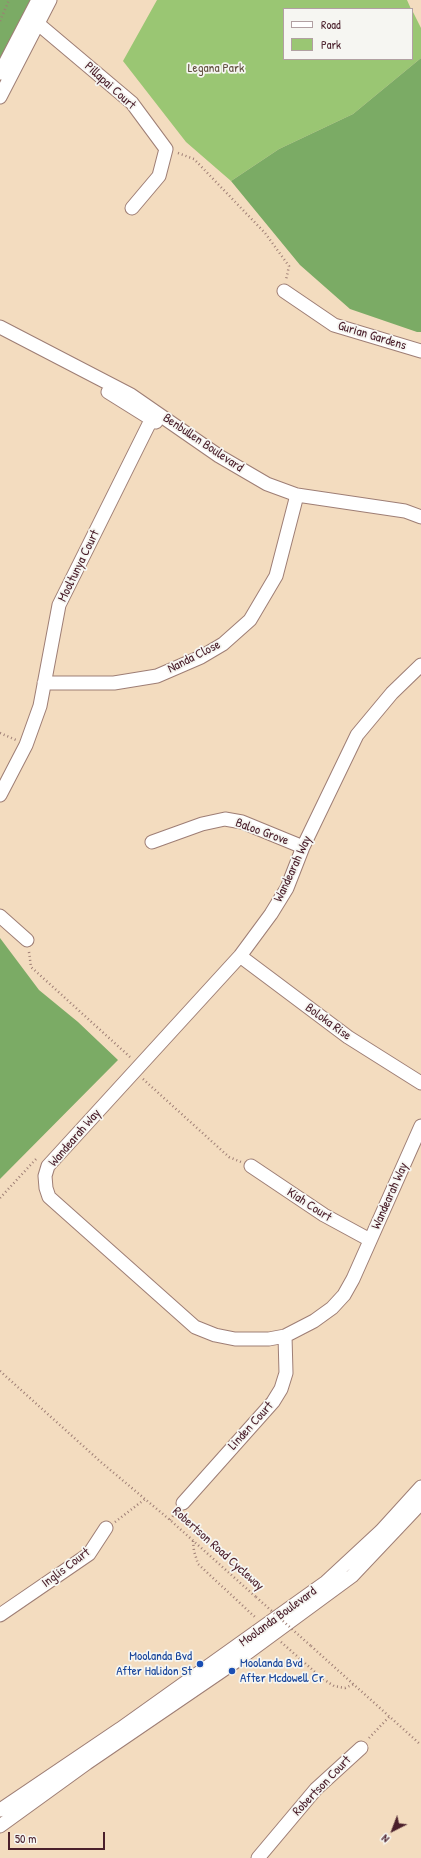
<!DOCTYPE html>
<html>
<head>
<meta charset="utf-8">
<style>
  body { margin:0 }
  #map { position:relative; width:421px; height:1858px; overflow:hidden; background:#f3dcbf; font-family:"Patrick Hand",sans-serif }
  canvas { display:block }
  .legend { position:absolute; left:283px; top:8px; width:130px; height:52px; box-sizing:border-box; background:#f6f6f2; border:1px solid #b1a0a2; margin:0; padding:5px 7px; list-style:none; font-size:12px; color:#4a1f2b }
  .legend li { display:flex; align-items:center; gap:8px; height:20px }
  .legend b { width:20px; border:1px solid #b1a0a2 }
  .north { position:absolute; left:373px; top:1810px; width:40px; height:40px; -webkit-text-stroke:3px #f6f6f2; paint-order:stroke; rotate:222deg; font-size:11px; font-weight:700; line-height:16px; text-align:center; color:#4a1f2b }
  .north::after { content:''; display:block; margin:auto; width:14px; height:18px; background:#4a1f2b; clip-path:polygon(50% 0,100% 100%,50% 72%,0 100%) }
  .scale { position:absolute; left:8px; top:1832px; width:97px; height:18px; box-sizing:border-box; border:2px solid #4a1f2b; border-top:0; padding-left:5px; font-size:12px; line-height:14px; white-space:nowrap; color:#4a1f2b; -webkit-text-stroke:3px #f6f6f2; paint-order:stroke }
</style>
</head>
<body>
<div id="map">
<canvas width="421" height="1858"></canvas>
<ul class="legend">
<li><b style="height:5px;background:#fff"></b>Road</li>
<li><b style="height:11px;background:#9ac673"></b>Park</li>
</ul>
<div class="north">N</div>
<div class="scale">50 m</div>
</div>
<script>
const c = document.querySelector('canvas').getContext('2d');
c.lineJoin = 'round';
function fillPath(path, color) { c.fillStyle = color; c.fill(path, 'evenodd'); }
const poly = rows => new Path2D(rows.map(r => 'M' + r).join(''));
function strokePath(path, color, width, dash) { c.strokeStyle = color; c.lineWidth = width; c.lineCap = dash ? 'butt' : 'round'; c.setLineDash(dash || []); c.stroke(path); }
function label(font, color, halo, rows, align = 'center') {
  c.font = font + ' "Patrick Hand",sans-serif'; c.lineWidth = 3.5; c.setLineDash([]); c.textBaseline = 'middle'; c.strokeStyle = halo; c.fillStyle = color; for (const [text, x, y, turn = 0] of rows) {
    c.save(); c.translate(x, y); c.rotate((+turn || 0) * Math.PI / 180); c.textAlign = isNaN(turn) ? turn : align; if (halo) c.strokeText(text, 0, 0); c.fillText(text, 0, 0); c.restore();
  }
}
fillPath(poly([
  [157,0,407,0,411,9,284,9,284,59,412,59,412,10,421,28,421,58,353,114,279,149,231,181,186,142,123,61]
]), '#9ac673');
fillPath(poly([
  [0,0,37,0,0,69],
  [421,58,421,332,417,332,350,309,300,265,231,181,279,149,353,114],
  [0,938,39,990,78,1022,118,1060,0,1179]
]), '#7bab65');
const minor = poly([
  [30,17,132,103,166,149,159,176,132,208],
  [0,73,38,0],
  [0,97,50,0],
  [284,291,334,325,421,351],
  [0,327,131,395,219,456,267,484,297,495,405,511,421,517],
  [108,392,156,422],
  [421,665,392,693,357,735,303,847,287,888,271,914,240,956,48,1166,45,1176,46,1188,49,1197,195,1327,215,1335,235,1339,269,1339,285,1336,314,1321,332,1308,344,1295,353,1279,421,1126],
  [44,683,114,683,157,676,201,657,223,644,250,620,276,576,297,495],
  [0,795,26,745,40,706,59,605,155,412],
  [152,842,202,824,225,819,242,822,303,847],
  [0,916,27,940],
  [240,956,348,1037,421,1083],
  [251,1166,324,1215,370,1240],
  [183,1503,273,1402,281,1389,286,1373,285,1336],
  [0,1615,89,1554,106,1528],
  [0,1810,120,1729,326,1582,381,1531,421,1487],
  [0,1826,87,1763,235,1662,352,1576,421,1503],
  [258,1858,316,1789,361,1748]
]);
strokePath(minor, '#9e7e75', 15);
strokePath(poly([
  [0,21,9,0],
  [178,153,194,159,265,233,289,266,286,280],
  [0,733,16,740],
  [29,952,31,967,130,1057],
  [143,1079,229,1157,241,1162],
  [0,1198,37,1158],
  [0,1371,102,1463,170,1520,256,1597],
  [170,1520,176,1512],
  [115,1522,145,1499],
  [193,1541,194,1551,198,1564,256,1618],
  [281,1642,323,1679,334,1686,345,1688,354,1684],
  [311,1646,421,1745],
  [369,1738,390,1716]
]), '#9e7e75', 2.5, [1, 3]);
strokePath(minor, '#fff', 13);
strokePath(poly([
  [256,1597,311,1646]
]), '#9e7e75', 2.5, [1, 3]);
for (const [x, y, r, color] of [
  [200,1664,4,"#1a4fb4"],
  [232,1671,4,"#1a4fb4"]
]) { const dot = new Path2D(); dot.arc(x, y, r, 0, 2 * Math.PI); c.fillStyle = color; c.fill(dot); strokePath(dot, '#f6f6f2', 1.5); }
label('13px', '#625141', '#f6f6f2', [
  ["Legana Park",216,69]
]);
label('13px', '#4a1f2b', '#f6f6f2', [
  ["Pillapai Court",110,86,42],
  ["Gurian Gardens",372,336,17],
  ["Benbullen Boulevard",203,443,34],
  ["Mooltunya Court",79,566,-64],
  ["Nanda Close",194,657,-27],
  ["Baloo Grove",262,832,20],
  ["Wandearah Way",293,869,-65],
  ["Boloka Rise",328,1022,36],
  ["Wandearah Way",75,1138,-49],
  ["Wandearah Way",390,1196,-66],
  ["Kiah Court",309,1205,33],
  ["Linden Court",251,1426,-48],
  ["Robertson Road Cycleway",218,1549,42],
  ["Inglis Court",66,1568,-37],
  ["Moolanda Boulevard",278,1617,-36],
  ["Robertson Court",322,1786,-46]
]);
label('13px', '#164399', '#f6f6f2', [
  ["Moolanda Bvd",192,1657],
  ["After Halidon St",192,1672],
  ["Moolanda Bvd",240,1664,"left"],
  ["After Mcdowell Cr",240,1679,"left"]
], 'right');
</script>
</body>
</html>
